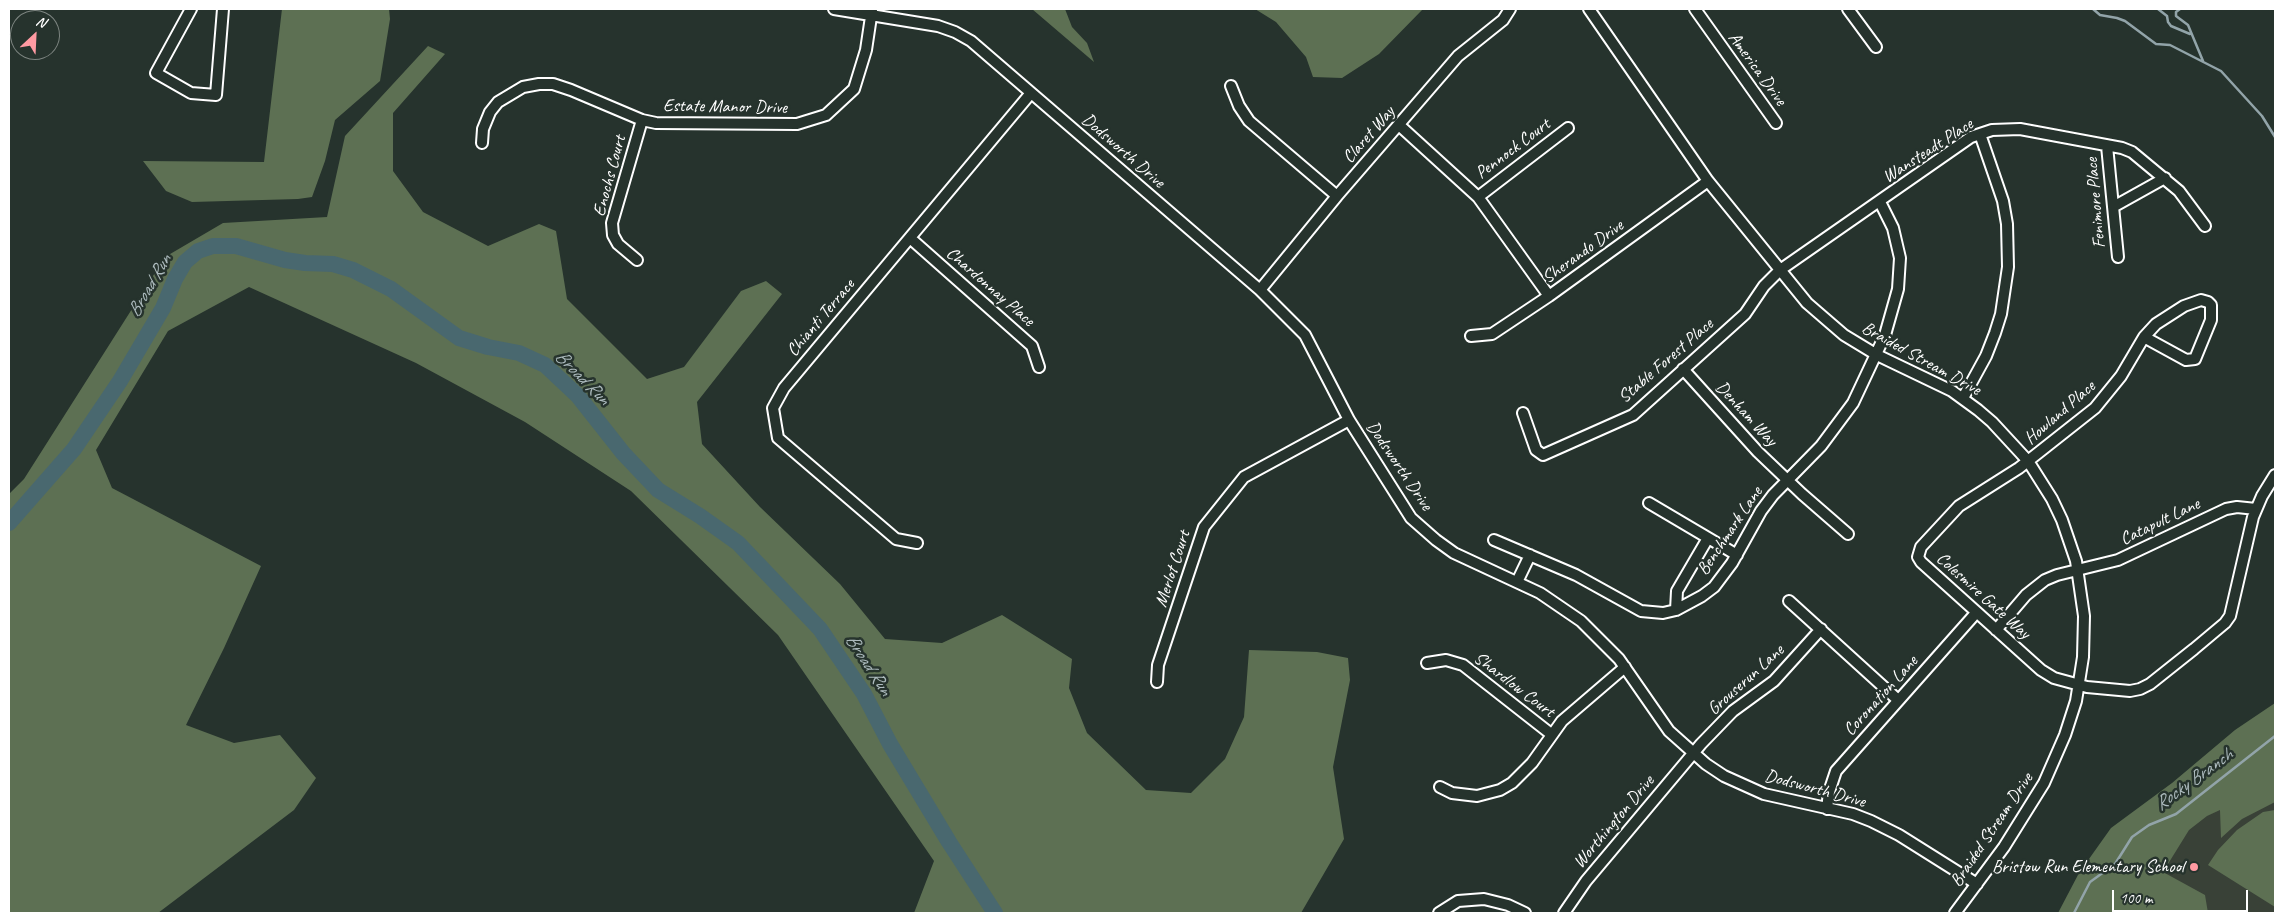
<!DOCTYPE html>
<html>
<head>
<meta charset="utf-8">
<style>
  body { margin:0 }
  #map { position:relative; width:2284px; height:922px; overflow:hidden; background:#26332d; font-family:Caveat,sans-serif }
  canvas { display:block }
  .frame { position:absolute; inset:0; border:10px solid #fff; pointer-events:none }
  .north { position:absolute; left:10px; top:10px; width:50px; height:50px; box-sizing:border-box; background:#26332d; border:1px solid #7d8581; border-radius:50%; rotate:25deg; font-size:14px; font-weight:700; line-height:20px; text-align:center; color:#fff }
  .north::after { content:''; display:block; margin:auto; width:18px; height:22px; background:#ff9aa2; clip-path:polygon(50% 0,100% 100%,50% 72%,0 100%) }
  .scale { position:absolute; left:2112px; top:890px; width:136px; height:22px; box-sizing:border-box; border:2px solid #fff; border-top:0; padding-left:6px; font-size:15px; line-height:18px; white-space:nowrap; color:#fff; -webkit-text-stroke:4px #26332d; paint-order:stroke }
</style>
</head>
<body>
<div id="map">
<canvas width="2284" height="922"></canvas>
<div class="frame"></div>
<div class="north">N</div>
<div class="scale">100 m</div>
</div>
<script>
const c = document.querySelector('canvas').getContext('2d');
c.lineJoin = 'round';
function fillPath(path, color) { c.fillStyle = color; c.fill(path, 'evenodd'); }
const poly = rows => new Path2D(rows.map(r => 'M' + r).join(''));
function strokePath(path, color, width, dash) { c.strokeStyle = color; c.lineWidth = width; c.lineCap = dash ? 'butt' : 'round'; c.setLineDash(dash || []); c.stroke(path); }
function label(font, color, halo, rows, align = 'center') {
  c.font = font + ' Caveat,sans-serif'; c.lineWidth = 5; c.setLineDash([]); c.textBaseline = 'middle'; c.strokeStyle = halo; c.fillStyle = color; for (const [text, x, y, turn = 0] of rows) {
    c.save(); c.translate(x, y); c.rotate((+turn || 0) * Math.PI / 180); c.textAlign = isNaN(turn) ? turn : align; if (halo) c.strokeText(text, 0, 0); c.fillText(text, 0, 0); c.restore();
  }
}
fillPath(poly([
  [2275,778,2275,913,2087,913,2137,835]
]), '#394137');
fillPath(poly([
  [282,9,389,9,390,19,380,81,335,120,325,161,312,197,298,199,192,202,166,191,143,161,264,162],
  [1032,9,1065,9,1072,27,1087,43,1094,62],
  [1255,9,1423,9,1379,54,1342,78,1313,77,1306,57,1276,22],
  [428,46,445,54,393,113,393,171,423,212,488,246,539,224,556,231,567,299,647,379,684,367,741,291,766,281,782,294,697,402,702,444,760,507,840,584,885,639,942,643,1002,615,1072,659,1069,688,1087,733,1146,790,1191,793,1225,759,1244,717,1249,650,1317,652,1348,658,1350,680,1333,767,1344,839,1301,913,914,913,934,861,778,635,631,491,525,422,416,363,249,287,168,331,96,450,112,488,261,566,224,648,186,725,234,743,280,735,316,778,294,810,158,913,9,913,9,494,24,479,165,257,223,223,327,217,345,136],
  [2275,703,2275,802,2242,819,2221,838,2220,810,2207,816,2189,830,2163,872,2205,895,2208,913,2058,913,2079,873,2111,828,2172,783,2235,730],
  [2275,810,2275,907,2208,865,2218,850,2237,830,2263,812]
]), '#5d7053');
strokePath(poly([
  [2093,9,2100,15,2117,18,2125,21,2156,44,2170,45,2221,71,2262,116,2275,137],
  [2158,9,2167,16,2168,22,2171,26,2190,34],
  [2180,9,2176,12,2176,16,2188,25,2203,61],
  [2074,913,2090,882,2115,864,2132,837,2149,825,2176,814,2275,736]
]), '#92a4a9', 2.5);
strokePath(poly([
  [9,523,74,449,120,381,163,308,175,279,185,262,198,251,213,246,236,246,285,260,305,263,333,264,353,270,391,289,459,338,488,347,519,353,545,365,578,396,623,453,658,490,700,516,738,543,820,629,864,694,890,744,949,842,995,913]
]), '#49686f', 16);
const street = poly([
  [191,9,156,73,191,93,216,95,223,9],
  [834,9,938,26,955,32,971,41,1260,290,1305,335,1349,420,1411,518,1436,540,1454,553,1540,593,1581,621,1619,659,1669,731,1706,764,1724,776,1764,794,1853,814,1871,821,1899,835,1977,884],
  [1589,9,1708,181,1807,303,1844,335,1877,355,1952,391,1978,410,1992,422,2028,461,2052,499,2062,520,2076,561,2084,616,2083,657,2076,701,2065,735,2044,783,2004,847,1955,913],
  [1695,9,1776,123],
  [1848,9,1876,47],
  [1231,86,1239,106,1249,121,1337,196],
  [1399,125,1478,197,1549,296],
  [482,143,483,129,490,112,498,102,523,87,539,84,553,84,571,90,642,120,656,123,797,124,826,115,854,89,866,50,872,10],
  [2107,146,2118,257],
  [1478,197,1568,128],
  [2113,207,2165,178],
  [910,238,1032,346,1039,367],
  [637,260,618,244,613,235,612,223,642,120],
  [1260,290,1337,196,1458,56,1503,20,1510,9],
  [1471,336,1492,334,1549,296,1708,181],
  [2144,337,2156,324,2184,306,2201,300,2208,302,2211,305,2211,320,2195,359,2186,360,2144,337,2121,376,2095,408,2019,468,1959,506,1921,547,1918,557,1921,562,2041,670,2054,678,2087,687,2130,691,2140,689,2150,684,2194,649,2225,623,2230,616,2253,517,2262,496,2275,475],
  [1683,369,1758,452,1802,494,1848,534],
  [1963,398,1986,356,1995,333,2001,314,2008,267,2007,224,2003,201,1980,134],
  [1523,413,1536,450,1543,455,1633,415,1745,314,1764,286,1780,270,1971,137,1992,130,2020,129,2122,148,2132,152,2179,191,2205,226],
  [1649,503,1737,555],
  [1494,540,1576,575,1641,611,1663,613,1676,610,1702,596,1714,587,1732,563,1761,511,1773,495,1821,446,1853,403,1885,335,1898,289,1900,258,1893,228,1880,202],
  [917,543,896,539,778,438,773,408,784,388,1031,93],
  [1517,582,1530,555],
  [1789,601,1898,700],
  [1676,610,1677,591,1708,538],
  [1996,630,2026,595,2045,580,2057,575,2118,560,2226,509,2237,507,2256,509],
  [1427,663,1446,660,1463,665,1551,734],
  [1157,682,1158,665,1204,527,1244,477,1349,420],
  [1440,787,1452,793,1477,796,1500,790,1512,783,1532,763,1562,721,1625,667],
  [1827,809,1829,792,1836,771,1976,613],
  [1439,913,1458,901,1484,899,1508,905,1525,913],
  [1564,913,1586,881,1701,744,1733,711,1774,681,1821,629]
]);
strokePath(street, '#fff', 14);
strokePath(street, '#26332d', 10);
for (const [x, y, r, color] of [
  [2194,867,5,"#ff9aa2"]
]) { const dot = new Path2D(); dot.arc(x, y, r, 0, 2 * Math.PI); c.fillStyle = color; c.fill(dot); strokePath(dot, '#26332d', 2); }
label('18px', '#fff', '#26332d', [
  ["America Drive",1757,69,54],
  ["Estate Manor Drive",725,107,1],
  ["Claret Way",1369,135,-49],
  ["Pennock Court",1513,149,-37],
  ["Dodsworth Drive",1123,151,41],
  ["Wansteadt Place",1928,151,-33],
  ["Enochs Court",610,176,-75],
  ["Fenimore Place",2096,203,-95],
  ["Sherando Drive",1583,252,-36],
  ["Chardonnay Place",990,287,41],
  ["Chianti Terrace",821,318,-50],
  ["Braided Stream Drive",1921,359,29],
  ["Stable Forest Place",1666,361,-41],
  ["Howland Place",2060,413,-41],
  ["Denham Way",1746,414,47],
  ["Dodsworth Drive",1399,466,56],
  ["Catapult Lane",2160,522,-26],
  ["Benchmark Lane",1730,531,-56],
  ["Merlot Court",1173,569,-72],
  ["Colesmire Gate Way",1983,596,42],
  ["Grouserun Lane",1746,680,-42],
  ["Shardlow Court",1514,685,37],
  ["Coronation Lane",1881,696,-48],
  ["Dodsworth Drive",1815,789,15],
  ["Worthington Drive",1614,822,-50],
  ["Braided Stream Drive",1992,830,-56]
]);
label('18px', '#fff', '#26332d', [
  ["Bristow Run Elementary School",2184,867]
], 'right');
label('italic 19px', '#adbbbe', '#26332d', [
  ["Broad Run",150,286,-60],
  ["Broad Run",582,378,45],
  ["Broad Run",868,665,57],
  ["Rocky Branch",2194,780,-36]
]);
</script>
</body>
</html>
